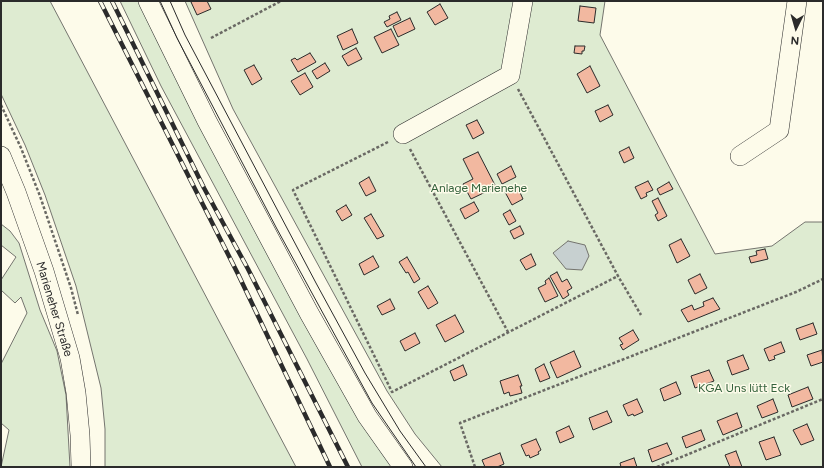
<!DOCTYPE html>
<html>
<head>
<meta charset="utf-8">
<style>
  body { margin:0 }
  #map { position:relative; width:824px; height:468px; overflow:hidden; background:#fdfbea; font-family:Figtree,sans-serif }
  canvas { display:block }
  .frame { position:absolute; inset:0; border:2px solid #2b2b2b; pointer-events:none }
  .north { position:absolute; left:776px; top:8px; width:40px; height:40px; -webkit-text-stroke:3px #fdfbea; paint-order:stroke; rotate:185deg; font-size:11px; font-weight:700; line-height:16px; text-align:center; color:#2b2b2b }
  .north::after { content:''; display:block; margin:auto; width:14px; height:18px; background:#2b2b2b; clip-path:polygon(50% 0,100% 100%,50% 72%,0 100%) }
</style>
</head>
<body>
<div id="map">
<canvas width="824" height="468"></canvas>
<div class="frame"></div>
<div class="north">N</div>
</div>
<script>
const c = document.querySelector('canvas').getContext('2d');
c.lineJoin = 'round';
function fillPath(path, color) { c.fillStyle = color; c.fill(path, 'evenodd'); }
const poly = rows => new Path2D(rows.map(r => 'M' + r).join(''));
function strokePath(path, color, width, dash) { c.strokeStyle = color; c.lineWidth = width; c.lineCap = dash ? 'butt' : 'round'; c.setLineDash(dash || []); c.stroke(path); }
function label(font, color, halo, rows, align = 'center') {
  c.font = font + ' Figtree,sans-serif'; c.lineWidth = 3; c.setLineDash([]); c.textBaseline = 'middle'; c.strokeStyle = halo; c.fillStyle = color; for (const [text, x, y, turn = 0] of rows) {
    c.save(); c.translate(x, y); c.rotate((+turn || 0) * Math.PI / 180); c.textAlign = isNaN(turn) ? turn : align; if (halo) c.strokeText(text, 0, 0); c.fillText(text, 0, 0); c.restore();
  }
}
const green = poly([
  [1,1,50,1,296,467,105,467,105,429,101,388,76,286,45,195,25,145,1,94,1,1],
  [120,1,140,1,396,467,362,467,307,359,161,86,120,1],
  [185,1,605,1,600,35,715,254,772,246,805,222,823,222,823,467,442,467,415,434,387,391,233,109,185,1],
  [1,224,10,231,19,243,40,310,57,351,66,395,70,467,1,467,9,430,1,423,1,364,27,313,21,297,15,303,1,290,1,280,16,257,1,245,1,224]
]);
fillPath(green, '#deebd1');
strokePath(green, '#74746e', 1);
const water = poly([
  [568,241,585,245,589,256,582,270,566,269,553,253,568,241]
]);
fillPath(water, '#c7d0d0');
strokePath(water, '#74746e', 1);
const building = poly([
  [194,1,207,1,211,9,197,15,191,2,194,1],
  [440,4,448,18,435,25,427,12,440,4],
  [580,6,596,8,594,23,578,21,580,6],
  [397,12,401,20,387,27,384,22,390,19,389,16,397,12],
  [410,18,415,29,398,37,393,26,410,18],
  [352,29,358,43,343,50,337,36,352,29],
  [391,29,399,45,382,53,374,37,391,29],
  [575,46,585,46,584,51,582,51,582,54,574,53,575,46],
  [356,48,362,59,348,66,342,56,356,48],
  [310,53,316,62,298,72,291,60,295,58,297,60,310,53],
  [325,63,330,71,317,79,312,71,325,63],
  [254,65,262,79,252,85,244,70,254,65],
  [590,66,600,86,587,93,577,74,590,66],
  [305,73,313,87,300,95,291,81,305,73],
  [608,105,613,115,600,122,595,111,608,105],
  [477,120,484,133,473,139,466,125,477,120],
  [629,147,634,158,624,163,619,152,629,147],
  [478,152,496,187,471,199,463,184,473,179,463,159,478,152],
  [511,166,516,177,502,184,497,174,511,166],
  [369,177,376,191,366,196,359,183,369,177],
  [648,181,653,190,646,193,647,196,641,199,635,187,648,181],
  [669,182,673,189,660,195,657,189,669,182],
  [517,186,523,199,512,205,505,192,517,186],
  [658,198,667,216,658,221,655,215,658,213,652,201,658,198],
  [474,202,479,211,465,219,460,209,474,202],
  [346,205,352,215,342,221,336,211,346,205],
  [510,210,516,221,509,225,503,214,510,210],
  [371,214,384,236,377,239,364,218,371,214],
  [520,226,524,234,514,239,510,231,520,226],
  [681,239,690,256,677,263,669,245,681,239],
  [765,249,768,259,751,263,749,257,757,255,756,251,765,249],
  [531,254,536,265,526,270,520,260,531,254],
  [373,256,379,267,364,275,359,264,373,256],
  [407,257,420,279,414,283,408,272,406,273,399,262,407,257],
  [557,272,562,282,567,279,572,288,567,291,569,295,563,299,550,276,557,272],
  [700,274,707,288,695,294,688,280,700,274],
  [549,278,558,296,545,302,538,288,546,284,545,281,549,278],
  [428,286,438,303,428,309,418,292,428,286],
  [713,298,720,309,688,322,681,310,692,305,694,310,704,306,703,302,713,298],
  [390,299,395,309,382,315,377,306,390,299],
  [455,315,464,332,445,342,436,325,455,315],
  [813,323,817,334,800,340,796,329,813,323],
  [633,330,639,340,623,350,620,345,623,344,619,338,633,330],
  [415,333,420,343,405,351,400,341,415,333],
  [781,342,785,352,774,356,775,359,769,361,764,349,781,342],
  [822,350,823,362,811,366,807,355,822,350],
  [574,351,581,367,557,378,550,362,574,351],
  [743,355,749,369,732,375,727,361,743,355],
  [544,364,550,378,540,382,535,369,544,364],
  [463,365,467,375,454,381,450,371,463,365],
  [709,370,714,381,695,388,691,376,709,370],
  [518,375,522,386,520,386,522,393,510,396,509,392,504,394,500,381,518,375],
  [676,382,681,394,664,401,660,389,676,382],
  [808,387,813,399,792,407,788,395,808,387],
  [637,399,643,412,634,416,633,414,628,416,623,405,637,399],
  [773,399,778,412,762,418,757,406,773,399],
  [607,411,612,422,593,430,589,418,607,411],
  [737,413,742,427,723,435,717,421,737,413],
  [807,424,814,440,801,445,793,430,807,424],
  [569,426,574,437,560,443,556,432,569,426],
  [701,430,705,440,686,448,682,437,701,430],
  [774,437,781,455,766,460,759,442,774,437],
  [536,439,541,450,538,452,539,454,530,458,529,455,526,456,521,445,536,439],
  [667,443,672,454,652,462,648,450,667,443],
  [736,451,742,467,730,467,725,455,736,451],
  [500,453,504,464,497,467,485,467,482,460,500,453],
  [634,458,637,467,621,467,620,463,634,458]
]);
fillPath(building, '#f2b8a0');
strokePath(building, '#2b2b2b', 1);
const minor = poly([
  [148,1,207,121,309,313,367,416,403,467],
  [403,134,510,75,523,1],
  [1,156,16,192,44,271,70,358,76,393,80,435,81,467],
  [740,156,779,130,797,1]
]);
strokePath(minor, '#2b2b2b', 20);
strokePath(poly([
  [211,38,281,1],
  [518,89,618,276,641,315],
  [1,105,21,148,40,196,71,288,78,315],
  [388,142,293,190,392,392,618,276],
  [410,149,508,332],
  [475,467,460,423,796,292,823,279],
  [657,467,823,399]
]), '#6a6964', 2.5, [3, 2]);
strokePath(minor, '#fdfbea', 19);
strokePath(poly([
  [160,1,177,38,277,229,372,403,416,467],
  [170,1,185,35,316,283,365,373,400,431,426,467]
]), '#2b2b2b', 1);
const rail = poly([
  [100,1,238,274,330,467],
  [112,1,204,188,248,269,348,467]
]);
strokePath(rail, '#2b2b2b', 4.5);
strokePath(rail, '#fdfbea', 3, [9]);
label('12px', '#34623c', '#fdfbea', [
  ["Anlage Marienehe",479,188],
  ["KGA Uns lütt Eck",744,388]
]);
label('12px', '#2b2b2b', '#fdfbea', [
  ["Marieneher Straße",54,309,73]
]);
</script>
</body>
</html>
